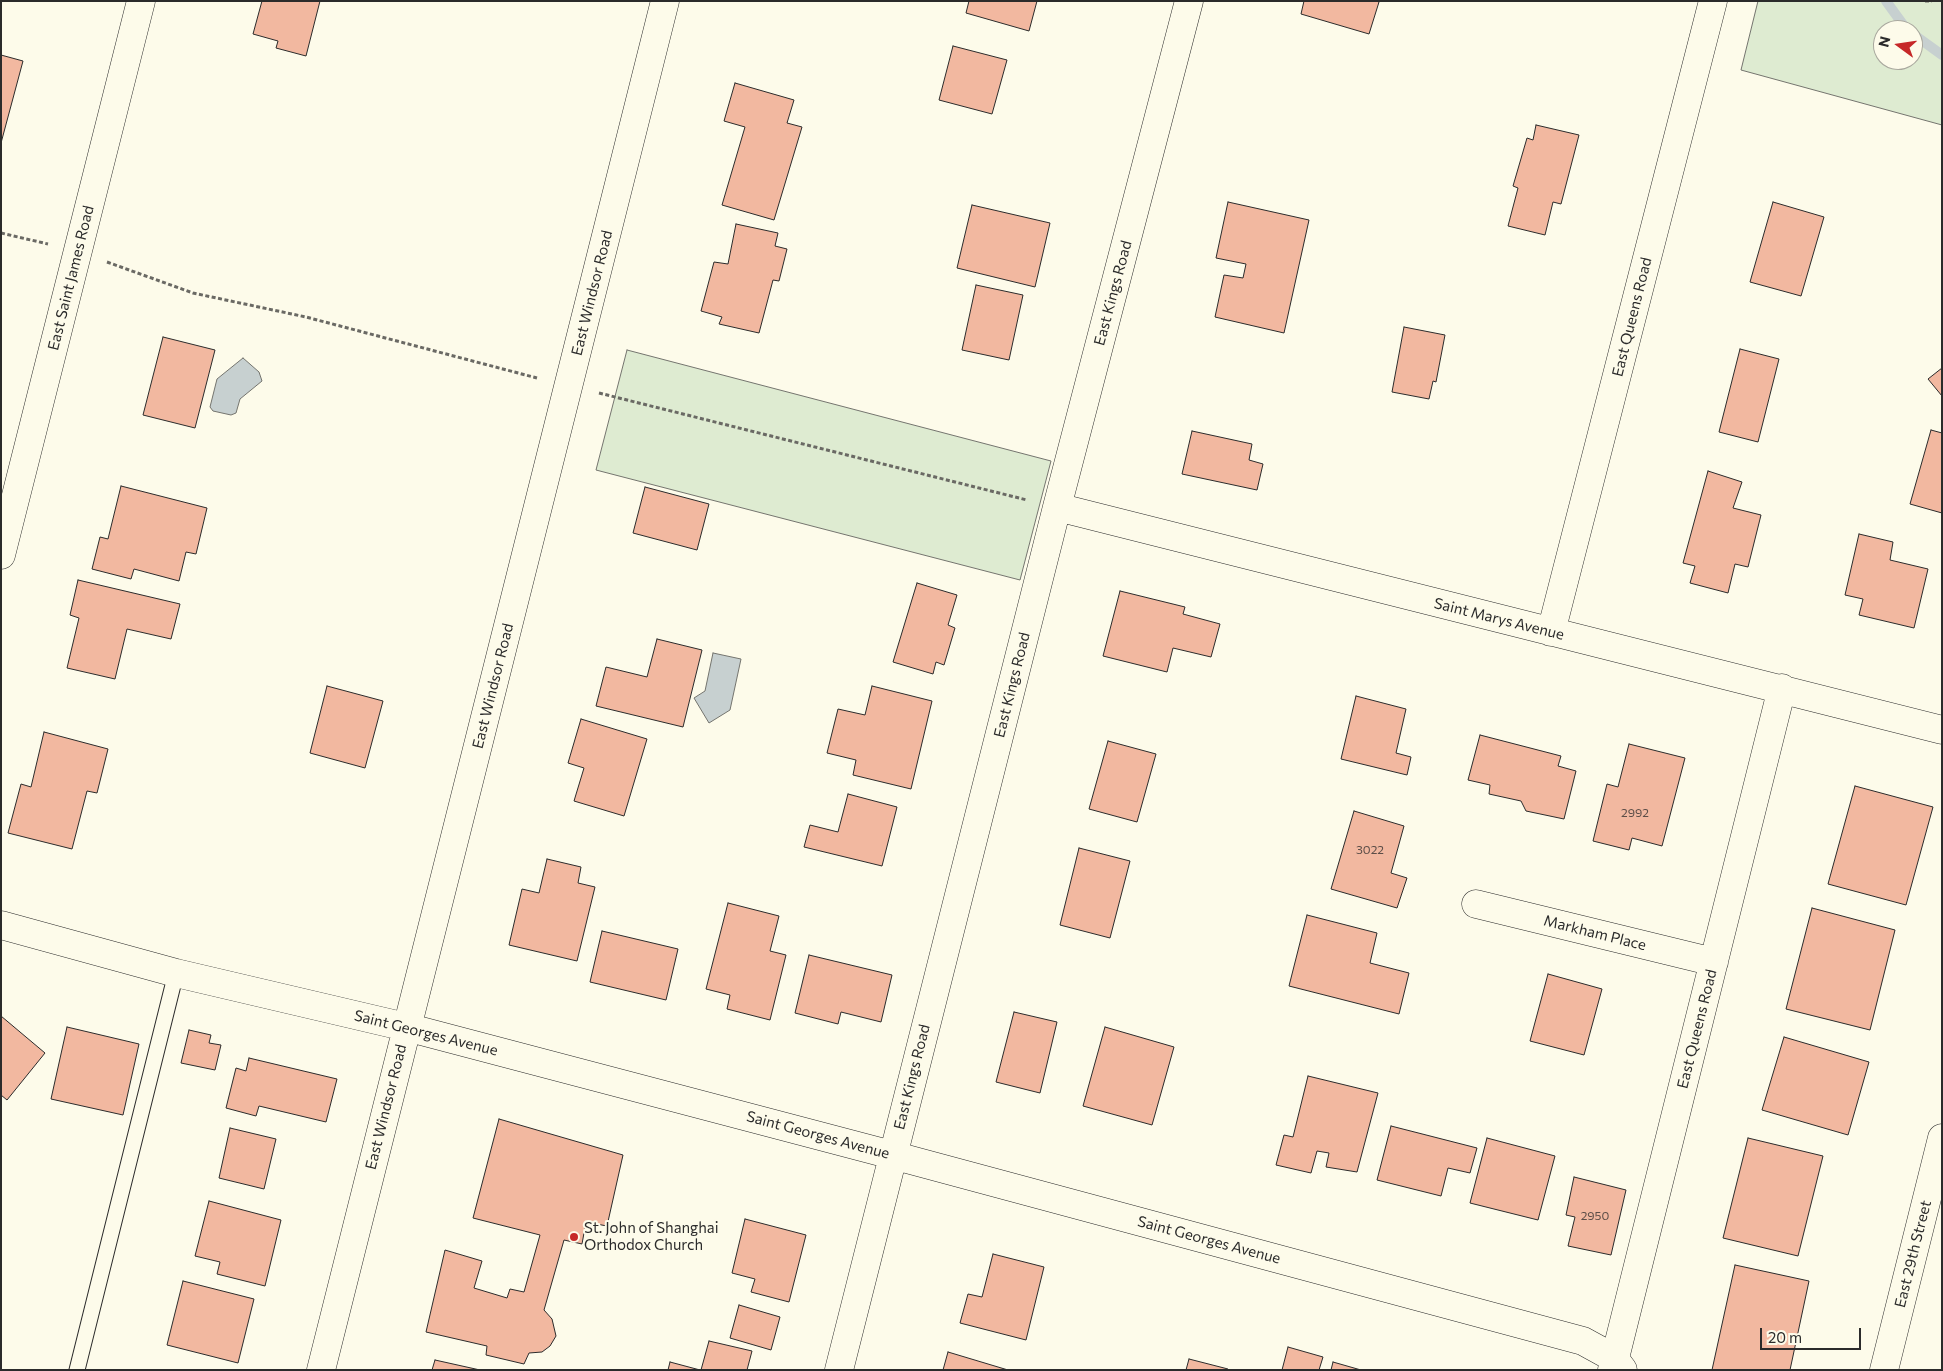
<!DOCTYPE html>
<html>
<head>
<meta charset="utf-8">
<style>
  body { margin:0 }
  #map { position:relative; width:1943px; height:1371px; overflow:hidden; background:#fdfbea; font-family:Commissioner,sans-serif }
  canvas { display:block }
  .frame { position:absolute; inset:0; border:2px solid #2b2b2b; pointer-events:none }
  .north { position:absolute; left:1873px; top:20px; width:50px; height:50px; box-sizing:border-box; background:#fdfbea; border:1px solid #a9a89e; border-radius:50%; rotate:284deg; font-size:14px; font-weight:700; line-height:20px; text-align:center; color:#2b2b2b }
  .north::after { content:''; display:block; margin:auto; width:18px; height:22px; background:#c62828; clip-path:polygon(50% 0,100% 100%,50% 72%,0 100%) }
  .scale { position:absolute; left:1760px; top:1328px; width:101px; height:22px; box-sizing:border-box; border:2px solid #2b2b2b; border-top:0; padding-left:6px; font-size:15px; line-height:18px; white-space:nowrap; color:#2b2b2b; -webkit-text-stroke:4px #fdfbea; paint-order:stroke }
</style>
</head>
<body>
<div id="map">
<canvas width="1943" height="1371"></canvas>
<div class="frame"></div>
<div class="north">N</div>
<div class="scale">20 m</div>
</div>
<script>
const c = document.querySelector('canvas').getContext('2d');
c.lineJoin = 'round';
function fillPath(path, color) { c.fillStyle = color; c.fill(path, 'evenodd'); }
const poly = rows => new Path2D(rows.map(r => 'M' + r).join(''));
function strokePath(path, color, width, dash) { c.strokeStyle = color; c.lineWidth = width; c.lineCap = dash ? 'butt' : 'round'; c.setLineDash(dash || []); c.stroke(path); }
function label(font, color, halo, rows, align = 'center') {
  c.font = font + ' Commissioner,sans-serif'; c.lineWidth = 4; c.setLineDash([]); c.textBaseline = 'middle'; c.strokeStyle = halo; c.fillStyle = color; for (const [text, x, y, turn = 0] of rows) {
    c.save(); c.translate(x, y); c.rotate((+turn || 0) * Math.PI / 180); c.textAlign = isNaN(turn) ? turn : align; if (halo) c.strokeText(text, 0, 0); c.fillText(text, 0, 0); c.restore();
  }
}
const green = poly([
  [1758,1,1942,1,1942,125,1741,70,1758,1],
  [1883,30,1913,30,1913,60,1883,60,1883,30],
  [627,350,1051,461,1020,580,596,470,627,350]
]);
fillPath(green, '#deebd1');
strokePath(green, '#74746e', 1);
const water = poly([
  [243,358,259,372,262,381,240,399,236,413,231,415,213,411,210,407,217,379,243,358],
  [713,653,741,659,730,710,709,723,694,698,705,691,713,653]
]);
fillPath(water, '#c7d0d0');
strokePath(water, '#74746e', 1);
strokePath(poly([
  [1886,1,1907,30],
  [1913,34,1942,55]
]), '#c7d0d0', 10);
const building = poly([
  [262,1,320,1,306,56,276,48,278,41,253,34,262,1],
  [969,1,1037,1,1029,31,966,13,969,1],
  [1304,1,1376,1,1379,2,1369,34,1301,14,1304,1],
  [953,46,1007,60,992,114,939,100,953,46],
  [1,55,23,61,1,143,1,55],
  [735,83,794,100,787,123,802,127,774,220,722,205,745,127,724,121,735,83],
  [1536,125,1579,135,1561,204,1553,202,1545,235,1508,226,1518,188,1513,186,1527,138,1533,140,1536,125],
  [1228,202,1309,220,1284,333,1215,317,1224,275,1243,278,1246,264,1216,258,1228,202],
  [1773,202,1824,217,1801,296,1750,282,1773,202],
  [972,205,1050,223,1035,287,957,268,972,205],
  [736,224,778,233,775,246,787,249,779,281,773,280,759,333,719,324,722,317,701,311,714,262,728,264,736,224],
  [976,285,1023,295,1009,360,962,350,976,285],
  [1404,327,1445,335,1436,382,1433,381,1429,399,1392,392,1404,327],
  [163,337,215,350,195,428,143,415,163,337],
  [1740,349,1779,359,1758,442,1719,432,1740,349],
  [1942,368,1942,396,1928,379,1942,368],
  [1931,430,1942,433,1942,513,1910,504,1931,430],
  [1192,431,1252,444,1249,460,1263,464,1257,490,1182,474,1192,431],
  [1708,471,1742,482,1733,508,1761,515,1748,567,1735,564,1728,593,1690,583,1695,566,1683,563,1708,471],
  [121,486,207,508,196,554,186,552,179,581,134,569,131,579,92,569,100,537,108,539,121,486],
  [645,487,709,504,697,550,633,533,645,487],
  [1859,534,1893,542,1890,560,1928,569,1914,628,1859,615,1863,599,1845,595,1859,534],
  [78,580,180,604,171,639,127,629,115,679,67,668,79,618,70,615,78,580],
  [917,583,957,595,948,625,955,628,944,665,936,662,933,674,893,662,917,583],
  [1120,591,1185,607,1183,614,1220,624,1211,657,1173,648,1167,672,1103,656,1120,591],
  [657,639,702,650,683,727,596,706,606,667,647,677,657,639],
  [327,686,383,701,365,768,310,753,327,686],
  [872,686,932,701,911,789,853,775,856,760,827,753,838,709,865,715,872,686],
  [1356,696,1406,709,1396,753,1411,757,1407,775,1341,759,1356,696],
  [581,719,647,739,624,816,574,801,584,768,568,763,581,719],
  [44,732,108,749,97,793,87,791,72,849,8,833,21,784,31,787,44,732],
  [1480,735,1561,756,1558,766,1576,771,1564,819,1526,811,1521,801,1489,794,1490,785,1468,780,1480,735],
  [1108,741,1156,754,1137,822,1089,809,1108,741],
  [1629,744,1685,758,1662,846,1632,838,1629,850,1593,841,1607,784,1618,787,1629,744],
  [1855,786,1933,807,1906,905,1828,884,1855,786],
  [848,794,897,807,882,866,804,847,810,825,838,832,848,794],
  [1354,811,1404,826,1391,873,1407,878,1397,908,1331,889,1354,811],
  [1079,848,1130,861,1110,938,1060,925,1079,848],
  [547,859,581,867,578,883,595,887,577,961,509,945,522,889,539,893,547,859],
  [728,903,779,916,770,951,786,955,770,1020,727,1009,730,995,706,989,728,903],
  [1812,908,1895,930,1870,1030,1786,1009,1812,908],
  [1307,915,1377,933,1370,963,1409,973,1399,1014,1289,986,1307,915],
  [602,931,678,949,666,1000,590,982,602,931],
  [809,955,892,975,881,1022,841,1012,838,1024,795,1013,809,955],
  [1548,974,1602,989,1584,1055,1530,1041,1548,974],
  [1014,1012,1057,1022,1040,1093,996,1082,1014,1012],
  [1,1016,45,1053,7,1100,1,1095,1,1016],
  [67,1027,139,1044,123,1115,51,1099,67,1027],
  [1105,1027,1174,1047,1152,1125,1083,1106,1105,1027],
  [189,1030,211,1035,209,1043,221,1045,215,1070,181,1063,189,1030],
  [1784,1037,1869,1062,1848,1135,1762,1110,1784,1037],
  [249,1058,337,1079,326,1122,259,1106,256,1116,226,1108,236,1068,246,1071,249,1058],
  [1308,1076,1378,1093,1357,1172,1326,1167,1329,1153,1317,1151,1311,1173,1276,1165,1284,1135,1293,1137,1308,1076],
  [499,1119,623,1155,607,1226,586,1222,582,1244,564,1240,544,1310,552,1319,556,1336,550,1346,542,1352,529,1353,524,1364,486,1355,487,1346,426,1332,445,1250,482,1261,474,1288,507,1298,510,1289,524,1292,540,1235,473,1218,499,1119],
  [1391,1126,1477,1148,1470,1173,1448,1168,1441,1196,1377,1180,1391,1126],
  [230,1128,276,1139,264,1189,219,1178,230,1128],
  [1487,1138,1555,1156,1538,1220,1470,1203,1487,1138],
  [1748,1138,1823,1156,1798,1256,1723,1238,1748,1138],
  [1574,1177,1626,1190,1611,1255,1568,1246,1575,1217,1566,1215,1574,1177],
  [209,1201,281,1220,265,1286,217,1274,220,1262,195,1256,209,1201],
  [745,1219,806,1235,789,1302,751,1292,755,1279,732,1273,745,1219],
  [993,1254,1044,1267,1026,1340,960,1323,968,1294,982,1297,993,1254],
  [1735,1265,1809,1281,1790,1370,1712,1370,1735,1265],
  [183,1281,254,1299,238,1363,167,1345,183,1281],
  [739,1305,780,1317,771,1350,730,1338,739,1305],
  [709,1341,752,1351,747,1370,701,1370,709,1341],
  [1288,1347,1323,1357,1319,1370,1282,1370,1288,1347],
  [948,1352,1008,1370,943,1370,948,1352],
  [1189,1359,1228,1369,1228,1370,1186,1370,1189,1359],
  [435,1360,480,1370,432,1370,435,1360],
  [670,1362,700,1370,668,1370,670,1362],
  [1333,1362,1361,1370,1331,1370,1333,1362]
]);
fillPath(building, '#f2b8a0');
strokePath(building, '#2b2b2b', 1);
const service = poly([
  [77,1370,176,973]
]);
const minor = poly([
  [1057,507,1942,730],
  [1,555,141,1],
  [1551,632,1713,1],
  [1476,904,1714,962],
  [1,925,176,973,406,1027,892,1155,1583,1341,1614,1358,1623,1370],
  [321,1370,665,1],
  [839,1370,1057,507,1189,1],
  [1612,1370,1782,688]
]);
const secondary = poly([
  [1884,1370,1942,1138]
]);
strokePath(service, '#2b2b2b', 17);
strokePath(minor, '#2b2b2b', 29);
strokePath(secondary, '#2b2b2b', 29);
strokePath(poly([
  [1925,1,1932,1],
  [1,233,48,244],
  [107,262,193,293,306,317,537,378],
  [599,393,1027,500]
]), '#6a6964', 3, [4, 2.5]);
strokePath(service, '#fdfbea', 15);
strokePath(minor, '#fdfbea', 28);
strokePath(secondary, '#fdfbea', 28);
for (const [x, y, r, color] of [
  [574,1237,5,"#c62828"]
]) { const dot = new Path2D(); dot.arc(x, y, r, 0, 2 * Math.PI); c.fillStyle = color; c.fill(dot); strokePath(dot, '#fdfbea', 2); }
label('12px', '#5d4e48', null, [
  ["2992",1635,813],
  ["3022",1370,850],
  ["2950",1595,1216]
]);
label('15px', '#2b2b2b', '#fdfbea', [
  ["East Saint James Road",71,278,-76],
  ["East Windsor Road",592,293,-76],
  ["East Kings Road",1113,293,-75],
  ["East Queens Road",1632,317,-76],
  ["Saint Marys Avenue",1499,619,14],
  ["East Kings Road",1012,685,-76],
  ["East Windsor Road",493,686,-76],
  ["Markham Place",1595,933,14],
  ["East Queens Road",1697,1029,-76],
  ["Saint Georges Avenue",426,1033,14],
  ["East Kings Road",912,1077,-76],
  ["East Windsor Road",386,1107,-76],
  ["Saint Georges Avenue",818,1135,15],
  ["Saint Georges Avenue",1209,1240,15],
  ["East 29th Street",1913,1254,-76]
]);
label('15px', '#2b2b2b', '#fdfbea', [
  ["St. John of Shanghai",584,1228],
  ["Orthodox Church",584,1245]
], 'left');
</script>
</body>
</html>
